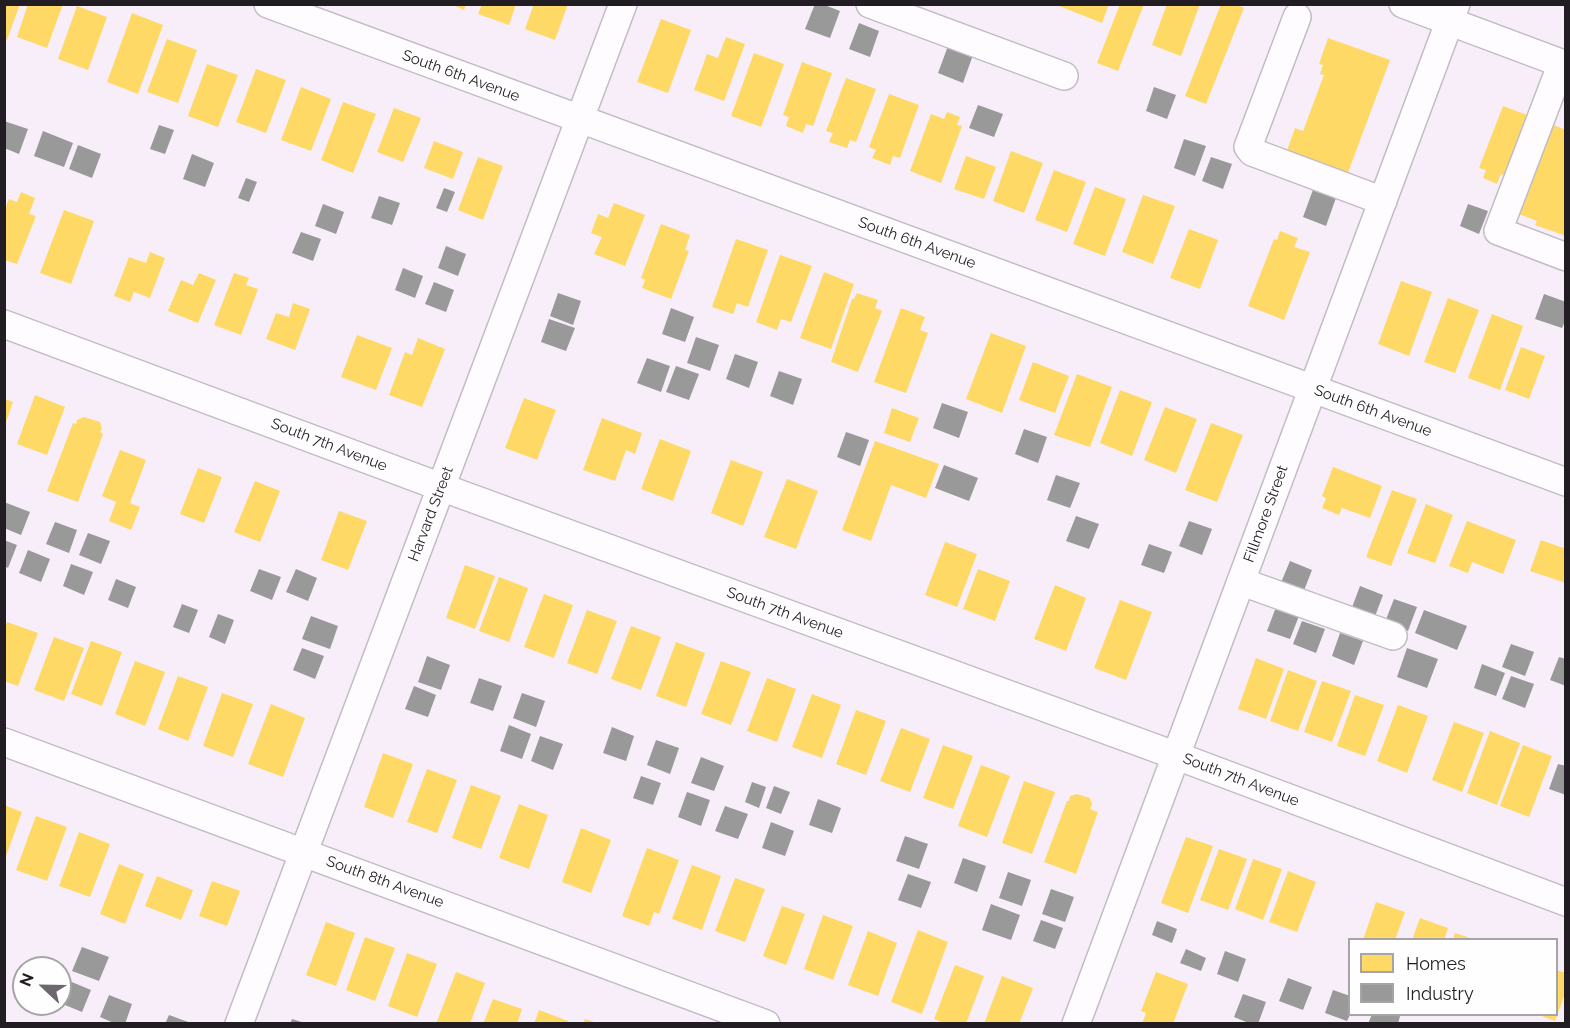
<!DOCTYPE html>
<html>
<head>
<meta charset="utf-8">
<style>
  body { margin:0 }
  #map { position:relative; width:1570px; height:1028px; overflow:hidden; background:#f7eefa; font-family:Raleway,sans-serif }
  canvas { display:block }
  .frame { position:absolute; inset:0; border:6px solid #221c23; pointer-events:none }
  .legend { position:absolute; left:1348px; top:938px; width:210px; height:78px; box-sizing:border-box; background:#fefefe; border:2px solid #a6a4a6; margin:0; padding:8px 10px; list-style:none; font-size:18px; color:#221c23 }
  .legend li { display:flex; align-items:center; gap:12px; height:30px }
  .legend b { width:30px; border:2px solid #a6a4a6 }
  .north { position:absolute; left:12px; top:956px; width:60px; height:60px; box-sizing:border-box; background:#fefefe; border:2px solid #a6a4a6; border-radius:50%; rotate:292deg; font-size:16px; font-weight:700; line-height:24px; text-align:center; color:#221c23 }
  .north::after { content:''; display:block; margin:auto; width:21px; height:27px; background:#6d666e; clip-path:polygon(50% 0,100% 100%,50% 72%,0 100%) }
</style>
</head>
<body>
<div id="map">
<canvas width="1570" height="1028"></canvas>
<div class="frame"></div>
<ul class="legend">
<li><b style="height:16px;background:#ffd966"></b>Homes</li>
<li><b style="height:16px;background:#999"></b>Industry</li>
</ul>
<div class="north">N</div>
</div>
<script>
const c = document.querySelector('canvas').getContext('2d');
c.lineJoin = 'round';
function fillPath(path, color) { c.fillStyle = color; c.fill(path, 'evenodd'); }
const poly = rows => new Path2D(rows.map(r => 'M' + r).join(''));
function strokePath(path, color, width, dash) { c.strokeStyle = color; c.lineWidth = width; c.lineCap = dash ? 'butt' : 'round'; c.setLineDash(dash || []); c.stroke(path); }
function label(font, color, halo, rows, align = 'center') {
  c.font = font + ' Raleway,sans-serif'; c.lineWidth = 6; c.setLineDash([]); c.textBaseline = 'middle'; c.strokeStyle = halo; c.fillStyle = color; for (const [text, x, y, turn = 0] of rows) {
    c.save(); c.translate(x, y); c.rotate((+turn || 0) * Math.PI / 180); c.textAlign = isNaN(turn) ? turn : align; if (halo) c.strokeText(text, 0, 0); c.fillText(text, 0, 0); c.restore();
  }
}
fillPath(poly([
  [4,4,20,4,7,40,4,39],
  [28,4,63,4,47,48,17,37],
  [451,4,466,4,464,10],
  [482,4,516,4,509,25,478,14],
  [534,4,568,4,555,40,525,29],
  [1054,4,1109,4,1102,23],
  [1120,4,1144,4,1118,71,1097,63],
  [1167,4,1200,4,1181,56,1152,45],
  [1221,4,1235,4,1244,8,1206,104,1185,96],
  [77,6,107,17,88,70,58,59],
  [132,13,163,25,138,94,107,82],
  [661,19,691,30,668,93,637,82],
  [726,37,745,44,724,101,694,90,707,54,718,58],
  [1328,38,1390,60,1346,178,1285,156,1295,128,1303,131,1324,75,1320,74,1323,65,1319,64],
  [167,39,197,50,178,103,147,92],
  [754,53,784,64,761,127,731,116],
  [802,62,832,73,813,126,806,124,803,133,786,126,789,117,783,115],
  [207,64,238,75,218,127,188,116],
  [256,69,286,80,266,133,236,122],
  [846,78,876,89,856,142,850,140,847,148,829,142,833,133,826,131],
  [301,87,331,99,311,151,281,140],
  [889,94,919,105,900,158,893,156,890,165,872,158,876,150,869,147],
  [343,102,376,114,353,173,321,160],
  [1503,106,1530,116,1506,176,1501,174,1497,184,1483,178,1486,170,1479,168],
  [394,108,421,118,403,162,377,152],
  [947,112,960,117,957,125,962,126,941,183,910,171,931,114,944,119],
  [1551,124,1566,130,1566,236,1535,225,1537,221,1516,213],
  [434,141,463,152,453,179,424,168],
  [1011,151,1043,163,1024,213,993,201],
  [966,156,996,167,984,199,954,189],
  [478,157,503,166,483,220,458,210],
  [1054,170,1086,182,1067,232,1035,220],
  [1095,187,1126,199,1105,256,1073,244],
  [21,192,35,198,29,214,36,216,17,264,4,260,4,211,9,199,17,202],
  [1143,195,1175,206,1153,264,1122,252],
  [614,203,645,215,625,266,594,254,602,237,591,233,598,214,608,218],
  [64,210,94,221,71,284,40,273],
  [661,224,690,235,685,250,689,251,671,299,642,288,645,280,641,278],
  [1189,229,1218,240,1200,289,1170,278],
  [1280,231,1298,238,1294,247,1310,252,1284,320,1248,306,1274,239,1277,240],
  [736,239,768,250,748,307,737,303,733,314,712,307],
  [150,252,165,258,150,298,134,292,130,302,114,296,129,257,146,263],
  [780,255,812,266,791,322,781,319,777,330,756,322],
  [824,272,854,284,831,349,800,338],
  [199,273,216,280,198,323,168,311,181,280,193,285],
  [234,273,249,278,246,285,258,289,241,335,214,325],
  [1401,281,1432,292,1409,356,1378,344],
  [857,293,878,300,875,308,882,311,858,372,831,362,852,299,854,299],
  [1448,298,1479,310,1455,373,1424,362],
  [293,303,310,309,295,350,266,339,276,313,289,317],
  [901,308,925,317,920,330,928,333,906,393,874,382],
  [1492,314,1523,326,1500,390,1468,378],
  [991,333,1026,346,1002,413,966,399],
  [357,335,392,348,376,390,341,377],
  [418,338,445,349,422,407,389,395,405,352,412,355],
  [1521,347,1545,356,1529,399,1505,390],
  [1033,362,1069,376,1055,413,1019,400],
  [1077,374,1112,387,1090,447,1054,435],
  [1120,390,1152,402,1132,456,1100,443],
  [35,395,65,407,47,455,17,444],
  [524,398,556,410,537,460,505,448],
  [5,399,13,402,5,425],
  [1165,407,1197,419,1176,473,1144,460],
  [892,408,919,418,910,442,884,433],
  [84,417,100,422,102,429,100,432,103,434,78,502,47,491,73,423,76,424,77,420],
  [602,418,642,433,635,454,626,450,615,481,583,470],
  [1211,423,1243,435,1217,502,1185,490],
  [660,439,691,451,673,501,641,489],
  [875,441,939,464,926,498,891,485,871,541,842,530],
  [120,450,146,460,130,503,140,507,131,530,109,521,116,502,102,496],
  [731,460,763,472,743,526,711,513],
  [1333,467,1382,486,1370,518,1342,508,1339,515,1322,508,1326,498,1322,496],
  [198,468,222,477,204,523,180,514],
  [787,479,818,491,796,549,764,537],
  [255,481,280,491,260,542,234,532],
  [1392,490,1417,499,1391,566,1366,557],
  [1426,504,1453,515,1435,563,1407,553],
  [339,511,367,521,348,570,321,560],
  [1467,521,1516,540,1503,574,1472,562,1468,573,1449,566],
  [1541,540,1566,549,1566,583,1530,571],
  [945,542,977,554,957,607,925,595],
  [465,565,495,576,475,629,446,618],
  [978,569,1010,581,995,621,963,609],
  [499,577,528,588,509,642,479,631],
  [1055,585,1086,598,1066,651,1034,639],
  [544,594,573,605,554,658,524,647],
  [1120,600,1152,612,1126,680,1094,668],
  [587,610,617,621,597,674,567,663],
  [7,622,38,633,18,686,4,681,4,629],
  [631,626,661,637,641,690,611,679],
  [54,637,84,648,64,701,34,690],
  [91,641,122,652,102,706,71,694],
  [676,642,705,653,686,707,656,696],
  [1256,658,1284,669,1266,719,1238,709],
  [135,661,165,672,145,726,115,714],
  [721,661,751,672,731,725,701,714],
  [1288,670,1317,681,1298,731,1270,721],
  [178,676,208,687,188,741,158,729],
  [767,678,796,689,777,742,747,731],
  [1322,681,1351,691,1332,742,1304,732],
  [222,693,253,704,233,757,203,746],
  [812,694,841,705,822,758,792,747],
  [1355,695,1384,705,1365,756,1337,746],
  [271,704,305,718,283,777,248,764],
  [1398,705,1428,716,1407,773,1377,761],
  [856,710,886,721,866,775,836,764],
  [1454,722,1484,733,1462,792,1432,780],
  [901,728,930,739,910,792,880,781],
  [1490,731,1520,743,1497,805,1467,793],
  [943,745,973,756,953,809,923,798],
  [1523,745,1552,756,1529,817,1500,806],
  [383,753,413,764,393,818,364,807],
  [981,765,1010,776,987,837,958,826],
  [427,769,457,780,437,833,407,822],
  [1024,781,1055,792,1032,854,1002,843],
  [471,785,501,796,481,849,452,838],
  [1077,794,1090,798,1092,804,1090,809,1098,812,1076,874,1044,862,1067,801,1069,801,1070,796],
  [519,804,548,815,529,869,499,858],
  [4,805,22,812,5,859,4,859],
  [36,816,67,827,47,881,16,870],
  [581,828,611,840,591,893,562,882],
  [79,832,110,844,90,897,59,886],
  [1186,837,1213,846,1188,913,1161,903],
  [647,848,679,860,659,914,654,912,649,926,622,916],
  [1219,849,1247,859,1228,910,1200,900],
  [1253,859,1282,869,1263,920,1235,909],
  [119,864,144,874,125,924,100,914],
  [692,865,721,876,702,930,672,919],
  [1288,871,1316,882,1297,932,1269,922],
  [157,876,193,890,181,920,145,906],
  [735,878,765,889,745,942,715,931],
  [212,881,240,891,227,926,199,916],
  [1376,902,1405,912,1395,940,1363,940],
  [782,906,805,914,786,965,763,956],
  [823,915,853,926,833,980,804,969],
  [1420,918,1448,928,1444,940,1412,940],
  [326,922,355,933,336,986,306,975],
  [918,930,948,942,922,1014,891,1002],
  [868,931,897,943,878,996,848,985],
  [1455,933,1473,939,1473,940,1453,940],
  [365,937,395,948,375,1001,346,990],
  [407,953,437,964,417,1017,388,1006],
  [955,965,984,976,966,1024,947,1024,934,1019],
  [1556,970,1566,973,1566,991,1555,1021,1539,1015,1556,1014],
  [456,972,485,983,470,1024,436,1024],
  [1156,972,1188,984,1173,1024,1142,1024,1146,1013,1141,1011],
  [1002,976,1033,988,1019,1024,984,1024],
  [493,999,522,1009,517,1024,483,1024],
  [539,1010,568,1021,568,1024,534,1024],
  [585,1019,597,1023,597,1024,583,1024]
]), '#ffd966');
fillPath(poly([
  [815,4,822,4,840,11,830,38,805,29],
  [859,23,879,31,870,57,849,49],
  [948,46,973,55,963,83,938,73],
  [1154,87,1176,95,1167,119,1146,111],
  [978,105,1003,114,994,137,969,128],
  [4,121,28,129,19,154,4,148],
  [159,125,174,130,165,154,150,149],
  [43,131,73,143,64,167,34,156],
  [1184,139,1206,146,1195,176,1174,168],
  [78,145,101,154,92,178,69,169],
  [192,154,214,163,205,187,183,179],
  [1211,157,1232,164,1223,189,1202,181],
  [246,178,257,182,249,202,238,198],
  [1314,187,1337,195,1326,226,1303,217],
  [444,188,455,192,447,212,436,208],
  [379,196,400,203,392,225,371,218],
  [323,204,344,212,336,234,315,226],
  [1468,204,1488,211,1479,234,1460,226],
  [301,232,321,239,313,261,292,253],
  [446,246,466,254,458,276,438,268],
  [403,268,423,276,415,298,395,290],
  [434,282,454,290,446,312,425,304],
  [558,293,581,301,573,325,550,316],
  [1544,294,1566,302,1566,319,1562,328,1535,319],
  [671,308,694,317,685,342,662,334],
  [549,319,575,328,566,351,541,342],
  [696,337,719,345,710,371,687,363],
  [735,354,758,362,749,388,726,379],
  [647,358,670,366,661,392,637,383],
  [676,366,699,374,689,400,666,392],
  [779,371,802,379,793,405,770,396],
  [942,403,968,412,959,438,933,428],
  [1024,429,1047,437,1038,463,1015,454],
  [846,432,869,440,860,466,837,457],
  [944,465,978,478,969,501,935,488],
  [1056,475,1080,483,1070,508,1047,500],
  [4,502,30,512,21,535,4,528],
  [1076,516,1099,524,1089,549,1066,541],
  [1189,521,1212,529,1202,555,1179,546],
  [55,522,77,530,69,553,46,544],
  [88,533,110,541,101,564,79,555],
  [4,540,17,545,8,568,4,566],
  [1149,544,1172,552,1164,573,1141,565],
  [28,550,50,559,41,582,19,573],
  [1290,561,1312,570,1303,593,1280,585],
  [71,564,93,572,84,595,63,586],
  [259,569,281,577,272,600,250,591],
  [296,569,317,578,308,601,286,592],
  [116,579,136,587,128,608,108,600],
  [1360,586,1383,595,1374,619,1351,610],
  [1394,599,1417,607,1408,631,1385,622],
  [182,604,198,610,189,633,173,627],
  [1276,607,1299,616,1290,639,1267,631],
  [1424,610,1467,626,1457,650,1415,633],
  [218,614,234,620,225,644,209,637],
  [311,616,338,626,330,649,302,639],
  [1302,621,1325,629,1316,653,1293,644],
  [1340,633,1363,641,1354,665,1332,656],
  [1511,644,1534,652,1525,676,1502,667],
  [302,648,324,656,315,679,293,670],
  [1407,648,1438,659,1427,688,1397,677],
  [427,656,450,665,441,690,418,682],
  [1559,657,1566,659,1566,686,1550,680],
  [1482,664,1505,673,1496,696,1474,688],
  [1511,676,1534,684,1525,708,1502,699],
  [479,678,502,686,493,711,470,703],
  [414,686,436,695,428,717,405,709],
  [522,693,545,701,536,727,513,718],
  [509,725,531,734,522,759,500,751],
  [612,727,634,736,626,761,603,753],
  [540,736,563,744,553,770,531,761],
  [656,740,679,748,670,774,647,765],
  [701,757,724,766,714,791,691,783],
  [1558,764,1566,766,1566,795,1549,789],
  [641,776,661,783,653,805,633,798],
  [752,782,766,787,759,808,745,802],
  [774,786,790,792,781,814,766,808],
  [687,792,710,800,701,826,678,817],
  [818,799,841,808,832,833,809,825],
  [725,806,748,814,738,839,715,831],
  [771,822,794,831,785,856,762,848],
  [905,836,928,844,919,869,896,861],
  [963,858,986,866,977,892,954,883],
  [1008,872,1031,880,1022,906,999,898],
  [908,874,931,882,921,908,898,900],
  [1051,889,1074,897,1065,922,1042,914],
  [991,904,1020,915,1011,940,982,930],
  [1041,920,1063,928,1055,949,1033,941],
  [1157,921,1177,929,1172,943,1152,935],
  [82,947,109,957,99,981,72,971],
  [1186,949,1206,958,1201,971,1180,963],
  [1225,951,1246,959,1238,982,1217,974],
  [32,963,44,968,30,968],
  [1288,978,1312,987,1303,1010,1279,1001],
  [67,980,91,990,82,1012,60,1003,60,998],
  [1333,990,1350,996,1350,1015,1347,1021,1325,1013],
  [1243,994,1266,1002,1258,1024,1251,1024,1234,1017],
  [109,995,132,1004,125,1024,116,1024,100,1017],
  [1372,1014,1396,1014,1400,1016,1398,1024,1368,1024],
  [169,1015,191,1023,191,1024,165,1024],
  [292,1019,305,1023,305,1024,290,1024]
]), '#999');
const minor = poly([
  [268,4,1566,482],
  [870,4,1064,76],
  [1403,4,1566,65],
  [1297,17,1248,147,1252,152,1383,201],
  [1562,63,1498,231,1566,257],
  [4,324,441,487,1177,756,1566,902],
  [1242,582,1393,636],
  [4,742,766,1024],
  [239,1024,623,4],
  [1076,1024,1456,4]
]);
strokePath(minor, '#c2bcc4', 30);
strokePath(minor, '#fefcfe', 27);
label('15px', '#221c23', '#fefefe', [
  ["South 6th Avenue",461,76,20],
  ["South 6th Avenue",917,243,20],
  ["South 6th Avenue",1373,411,20],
  ["South 7th Avenue",329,445,21],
  ["Harvard Street",431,514,-69],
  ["Fillmore Street",1266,514,-70],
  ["South 7th Avenue",785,613,20],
  ["South 7th Avenue",1241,780,21],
  ["South 8th Avenue",385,882,20]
]);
</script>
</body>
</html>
